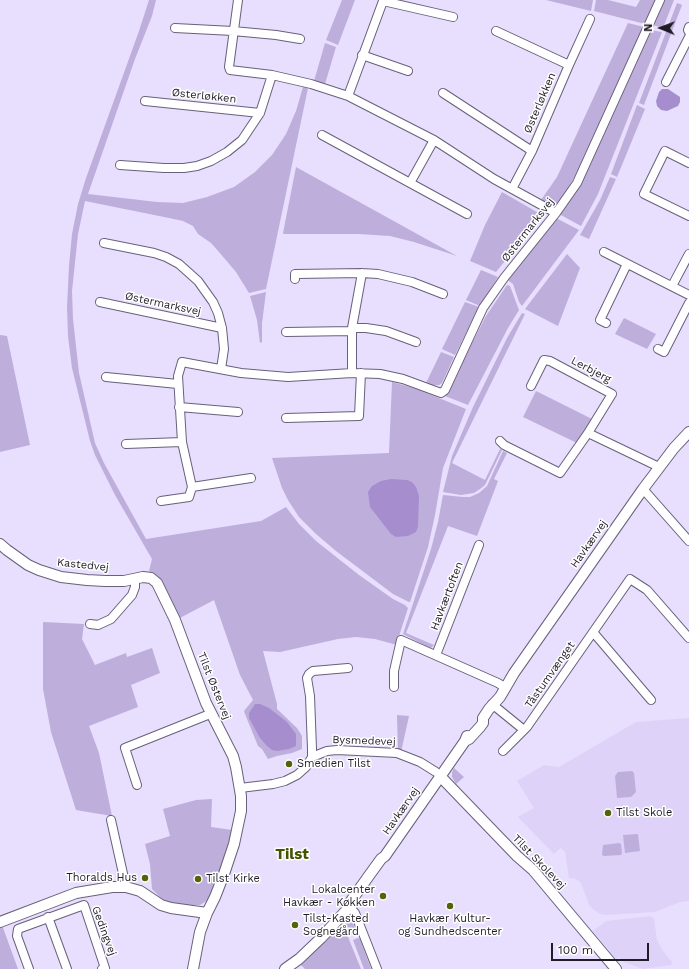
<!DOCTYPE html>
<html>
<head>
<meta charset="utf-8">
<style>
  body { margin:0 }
  #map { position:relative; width:689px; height:969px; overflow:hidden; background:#e8defd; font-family:"Work Sans",sans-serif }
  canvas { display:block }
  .north { position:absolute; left:641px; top:8px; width:40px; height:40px; -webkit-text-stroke:3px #fff; paint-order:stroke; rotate:271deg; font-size:11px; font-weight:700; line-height:16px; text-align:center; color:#201c27 }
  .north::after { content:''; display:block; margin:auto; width:14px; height:18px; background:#201c27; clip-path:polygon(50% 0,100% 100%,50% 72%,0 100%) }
  .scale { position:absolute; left:551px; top:943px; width:98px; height:18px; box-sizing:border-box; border:2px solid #201c27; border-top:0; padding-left:5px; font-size:12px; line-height:14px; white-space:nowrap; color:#201c27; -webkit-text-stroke:3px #fff; paint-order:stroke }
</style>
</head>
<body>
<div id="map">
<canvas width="689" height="969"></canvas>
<div class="north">N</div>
<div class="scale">100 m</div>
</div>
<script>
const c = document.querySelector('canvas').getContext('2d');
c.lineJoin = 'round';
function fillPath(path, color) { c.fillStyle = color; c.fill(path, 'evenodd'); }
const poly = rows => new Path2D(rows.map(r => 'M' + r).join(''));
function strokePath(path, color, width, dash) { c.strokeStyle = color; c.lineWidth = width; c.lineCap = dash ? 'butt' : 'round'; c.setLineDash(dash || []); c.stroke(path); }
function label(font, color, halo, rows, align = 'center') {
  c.font = font + ' "Work Sans",sans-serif'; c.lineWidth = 3; c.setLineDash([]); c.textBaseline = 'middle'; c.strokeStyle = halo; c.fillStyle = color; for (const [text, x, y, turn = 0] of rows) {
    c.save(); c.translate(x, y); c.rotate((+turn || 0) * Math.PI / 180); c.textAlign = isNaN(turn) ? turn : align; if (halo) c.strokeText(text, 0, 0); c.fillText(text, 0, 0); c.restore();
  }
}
fillPath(poly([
  [689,718,689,901,680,902,655,912,607,915,600,914,594,910,589,905,581,883,576,879,569,878,565,852,561,848,554,854,518,817,534,808,517,781,544,765,559,767,636,722],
  [651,916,654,919,657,940,663,951,672,962,671,965,643,969,624,962,619,957,616,959,593,931,606,921]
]), '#dfd2f8');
fillPath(poly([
  [149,0,156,0,152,16,135,59,88,194,157,202,183,203,207,197,234,187,255,172,272,155,286,134,296,111,303,87,308,88,266,289,249,293,236,272,219,252,211,243,198,234,193,226,183,221,169,218,85,201,78,234,72,291,73,319,79,373,95,443,104,463,146,539,261,521,286,507,299,524,316,541,359,575,393,599,405,605,408,608,400,633,397,645,375,639,356,637,338,639,280,652,263,651,277,704,277,709,297,728,302,736,302,749,292,753,277,756,268,759,262,749,258,746,245,714,244,711,253,700,240,675,214,600,178,619,158,576,149,571,152,559,115,495,95,455,90,441,72,368,68,336,67,307,69,266,72,234,78,204,86,178,139,31],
  [342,0,355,0,338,45,326,40],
  [546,0,593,0,591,11],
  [596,0,608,0,636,7,640,0,656,0,645,24,594,11],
  [664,0,674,0,663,28,653,25],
  [677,3,682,5,644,105,639,103],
  [628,23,644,27,586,156,558,206,552,207,541,200,557,177],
  [650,30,662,32,598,194,581,226,559,214],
  [325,43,336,47,325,84,314,81],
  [637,105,645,109,617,177,611,174],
  [296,167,457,256,414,242,390,236,359,234,284,234,283,233],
  [610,177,616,179,589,239,580,235,600,200],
  [502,192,542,215,496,272,470,261,485,225],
  [556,218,579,230,522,306,519,302,513,284,506,279],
  [567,254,580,268,558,326,525,309],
  [481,270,498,277,480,306,466,300],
  [507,285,510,286,519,310,508,328,468,405,445,396,486,316],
  [266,292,262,323,262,342,260,343,257,320,250,296],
  [465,302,479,307,455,355,442,349],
  [522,313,525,314,452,463,485,480,500,449,502,450,485,485,480,489,474,493,461,495,443,492,452,456,473,407,507,338],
  [624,318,656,334,647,349,615,334],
  [0,335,7,336,30,445,0,452],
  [441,352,454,357,442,383,439,385,433,385,426,383],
  [392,382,414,388,466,409,443,468,435,515,428,547,410,602,409,602,393,594,336,551,316,534,299,517,288,500,282,488,272,458,389,453],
  [536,391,592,419,577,443,523,417],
  [503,451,507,453,494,479,498,481,477,536,448,526,406,633,434,645,431,648,426,646,403,634,431,549,438,522,443,495,463,497,470,497,479,493,487,486],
  [43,622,84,624,82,639,95,665,126,653,127,657,152,648,160,673,131,685,138,707,89,726,99,753,112,816,76,810,51,732,43,689],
  [397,715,409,716,401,752,398,751],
  [454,768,464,777,456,784,452,777,452,772],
  [632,771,634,773,636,792,631,797,617,798,615,776,618,772],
  [212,799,211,827,232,830,218,879,208,900,200,905,177,905,166,903,152,889,150,864,145,844,170,836,163,809,196,800],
  [638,834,640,851,625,853,623,835],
  [619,843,621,844,622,853,621,855,604,856,602,855,603,845],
  [350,915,353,918,351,919,357,932,351,934,345,922],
  [2,925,18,969,0,969,0,926],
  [341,926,344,927,361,969,305,969,301,965],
  [358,938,360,939,371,969,364,969,353,940]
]), '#beaedc');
fillPath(poly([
  [662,89,668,89,680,97,680,102,678,106,667,111,661,110,657,106,656,101,659,92],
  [391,479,407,480,412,482,416,487,419,496,418,527,416,532,408,536,396,537,391,534,370,507,368,492,372,486,381,481],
  [255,704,260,704,269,708,287,722,296,734,296,746,289,749,277,751,272,750,267,746,260,738,249,718,249,713]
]), '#a68ece');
const minor = poly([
  [238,0,229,67,230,70,272,75,311,84,348,96,434,140,494,179,556,213],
  [689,27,688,30,689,32],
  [175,28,233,31,276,35,300,39],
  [496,31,569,65],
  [362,55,408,71],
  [666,82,689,37],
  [443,93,532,151],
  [348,96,383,1,453,17],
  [145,101,260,113],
  [322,135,467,214],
  [689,163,665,151,644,194,689,216],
  [120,165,164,168,184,168,197,166,211,161,227,152,242,140,260,113,272,75],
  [410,183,434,140],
  [512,189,532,151,569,65,590,19],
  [104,243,154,253,166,257,179,264,198,281,213,302,218,313,222,328,224,349,221,369],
  [604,252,689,295],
  [295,279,295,274,362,273,378,274,412,282,443,294],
  [672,286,689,254],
  [100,302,222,328],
  [606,323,600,320,627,264],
  [352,328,366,328,386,331,416,342],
  [286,332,352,331],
  [658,349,664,352,689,303],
  [352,373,352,328,362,273],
  [106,377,178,384],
  [179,407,238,412],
  [286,418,359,416,361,373],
  [588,433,659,467],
  [500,441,504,445,560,473,588,433,612,394,550,361,544,360,531,386],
  [126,444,182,442],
  [192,487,251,478],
  [643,489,689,541],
  [161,501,189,497,192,487,182,442,178,376,182,362,241,373,288,377,352,373,380,374,403,379,441,393,445,390,483,308,504,278,556,213,577,183,660,0],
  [90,624,98,625,111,619,132,595,135,587,135,579],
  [593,632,651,700],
  [436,655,479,545],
  [394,687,394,671,401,640,498,683,506,688],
  [492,704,524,730],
  [503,751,527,727,630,579,647,590,689,638],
  [312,757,327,751,337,750,397,753,420,762,436,772],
  [137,785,125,748,210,714],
  [240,788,273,784,285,781,297,775,306,767,312,757,312,749,310,696,307,678,309,674,313,671,348,668],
  [111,820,126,887],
  [349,906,355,913,377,969],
  [48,917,67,969],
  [29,969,17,936,18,929,84,905,105,968,102,969]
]);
const tertiary = poly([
  [0,544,7,550,28,565,39,570,61,577,87,580,105,581,124,581,143,577,151,578,157,583,175,620,206,703,233,756,236,767,241,796,241,811,234,844,224,874,215,897,207,913,200,932,193,969],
  [465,741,469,739,480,727,483,723,483,718,489,709,500,697,514,673,643,489,674,448,689,432],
  [440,776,517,856,533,870,616,969],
  [349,906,351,901,368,877,381,859,385,856,465,741,467,736],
  [0,922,76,893,112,887,126,887,140,891,161,905,171,908,207,913],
  [285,969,299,959,321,938,354,902]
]);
strokePath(minor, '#69607a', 10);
strokePath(tertiary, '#69607a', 12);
strokePath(minor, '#fff', 8);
strokePath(tertiary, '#fff', 10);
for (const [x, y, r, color] of [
  [289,764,4,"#52630a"],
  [608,813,4,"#52630a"],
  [145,878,4,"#52630a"],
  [198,879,4,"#52630a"],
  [383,896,4,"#52630a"],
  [450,906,4,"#52630a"],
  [295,925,4,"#52630a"]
]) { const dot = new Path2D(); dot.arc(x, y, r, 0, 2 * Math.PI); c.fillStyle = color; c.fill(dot); strokePath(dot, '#fff', 1.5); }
label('11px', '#201c27', '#fff', [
  ["Østerløkken",204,96,6],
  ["Østerløkken",540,103,-67],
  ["Østermarksvej",528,230,-52],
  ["Østermarksvej",163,304,12],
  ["Lerbjerg",591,370,28],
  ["Havkærvej",589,544,-55],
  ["Kastedvej",83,565,6],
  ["Havkærtoften",447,596,-69],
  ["Tåstumvænget",550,675,-55],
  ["Tilst Østervej",214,686,68],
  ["Bysmedevej",364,741,2],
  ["Havkærvej",401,811,-55],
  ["Tilst Skolevej",539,862,46],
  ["Gedingvej",104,931,70]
]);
label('11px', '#201c27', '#fff', [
  ["Smedien Tilst",297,764],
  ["Tilst Skole",616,813],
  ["Thoralds Hus",137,878,"right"],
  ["Tilst Kirke",206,879],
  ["Lokalcenter",375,890,"right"],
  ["Havkær - Køkken",375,903,"right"],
  ["Tilst-Kasted",303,919],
  ["Sognegård",303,932],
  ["Havkær Kultur-",450,919,"center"],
  ["og Sundhedscenter",450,932,"center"]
], 'left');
label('bold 15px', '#435300', '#fff', [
  ["Tilst",292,855]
]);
</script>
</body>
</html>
